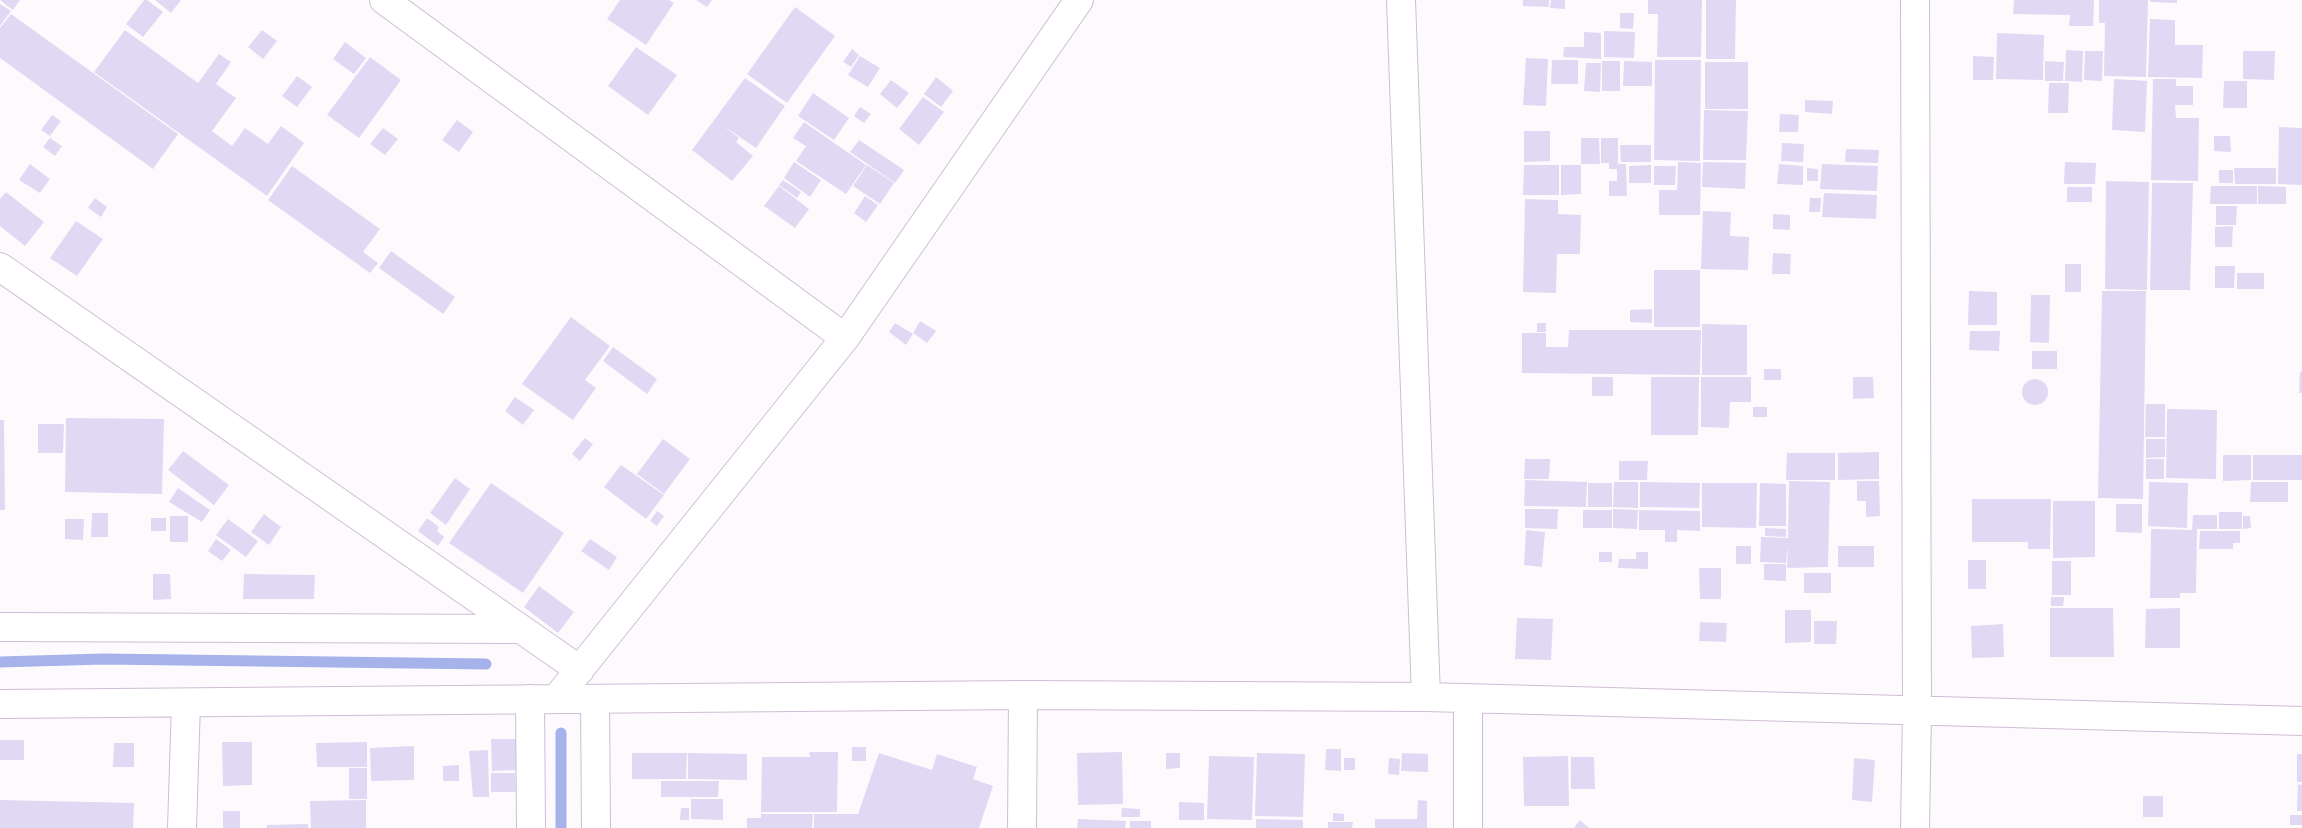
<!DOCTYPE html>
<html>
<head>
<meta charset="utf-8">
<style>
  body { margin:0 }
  canvas { display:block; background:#fdfafe }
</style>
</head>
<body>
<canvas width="2302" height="828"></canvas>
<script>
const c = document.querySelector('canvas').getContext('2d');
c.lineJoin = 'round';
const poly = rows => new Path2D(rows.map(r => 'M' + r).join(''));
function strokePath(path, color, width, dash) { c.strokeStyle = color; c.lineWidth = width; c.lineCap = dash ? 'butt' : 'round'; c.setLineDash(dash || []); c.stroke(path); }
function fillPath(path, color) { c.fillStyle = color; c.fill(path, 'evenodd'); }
strokePath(poly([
  [0,662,104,659,486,664],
  [561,828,561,733]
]), '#a6b2ea', 11);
fillPath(poly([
  [0,0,20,0,13,10],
  [144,0,147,0,163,12,143,37,126,24],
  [155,0,181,0,171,13],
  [620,0,669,0,674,3,646,45,607,19],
  [696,0,712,0,707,7],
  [1523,0,1549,0,1549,7,1523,6],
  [1551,0,1565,0,1565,9,1550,8],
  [1648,0,1702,0,1701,57,1657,57,1658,14,1648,14],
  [1706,0,1736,0,1735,59,1706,59],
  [2014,0,2094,0,2093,26,2069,26,2070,15,2013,14],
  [2099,0,2148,0,2146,77,2104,76,2105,23,2099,23],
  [2150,0,2177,0,2177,3,2150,2],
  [0,4,11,11,0,26],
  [795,7,835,36,787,103,747,74],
  [1620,13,1634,13,1633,29,1620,28],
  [11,14,178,134,153,169,0,58,0,28],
  [2150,19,2175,20,2175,45,2203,45,2202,78,2148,77],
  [125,30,198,83,219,54,231,62,216,84,236,98,212,131,232,146,245,128,268,144,281,126,304,143,267,196,94,72],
  [262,30,277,41,263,59,248,47],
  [1604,31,1635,32,1634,58,1604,57],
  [1584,32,1601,33,1601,59,1563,57,1564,47,1584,47],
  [1997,33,2044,35,2043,80,1996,79],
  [345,42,366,58,354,74,333,59],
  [636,47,677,75,648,115,608,86],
  [852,49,859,55,851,67,843,62],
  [2066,50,2083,51,2082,82,2065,81],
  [2085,51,2103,51,2102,81,2084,80],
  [2243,51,2275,51,2274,80,2243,79],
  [860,56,880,68,868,87,848,75],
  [1973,56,1994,57,1993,80,1973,80],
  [370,57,401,80,359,138,327,115],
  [1526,58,1548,59,1546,106,1523,105],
  [1552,60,1578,60,1578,84,1551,84],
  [1655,60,1701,60,1700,161,1654,160],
  [1602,61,1620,61,1620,91,1602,91],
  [1624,61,1652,62,1652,86,1623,86],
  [2045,61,2064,62,2063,81,2045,81],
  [1705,62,1748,62,1748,109,1705,109],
  [1586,63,1601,63,1600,92,1584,91],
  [297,76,312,87,297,107,282,96],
  [936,77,953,91,941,107,924,94],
  [745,78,785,106,756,148,722,125,739,138,736,142,753,156,732,181,692,150],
  [2114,79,2147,81,2145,132,2112,130],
  [2153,79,2176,79,2176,86,2193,86,2193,105,2175,105,2176,118,2199,118,2198,181,2151,180],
  [891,80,909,93,897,108,880,94],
  [2224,81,2247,81,2247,108,2223,108],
  [2049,83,2069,83,2068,113,2048,113],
  [813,93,849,118,834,140,798,116],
  [923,97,944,112,919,145,899,129],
  [1805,100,1833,101,1832,114,1805,112],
  [860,107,871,114,864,123,854,116],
  [1704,110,1748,111,1746,160,1703,160],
  [1780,114,1799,115,1798,132,1779,132],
  [52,115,61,121,50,136,41,130],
  [457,120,473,132,459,152,442,140],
  [804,122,866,165,846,194,796,161,806,146,793,138],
  [2279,127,2302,128,2302,185,2278,184],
  [383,128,398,139,385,155,370,144],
  [1524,131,1550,131,1550,161,1524,162],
  [2214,136,2230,136,2231,152,2214,151],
  [50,138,62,146,55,156,43,147],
  [1581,138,1599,138,1600,164,1581,164],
  [1601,138,1618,138,1618,164,1626,164,1627,196,1609,196,1609,181,1617,181,1617,169,1609,169,1609,163,1601,163],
  [859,140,904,170,895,183,850,152],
  [1782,143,1804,144,1803,162,1781,161],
  [1620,145,1651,145,1651,162,1621,162],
  [1846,149,1879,150,1878,163,1845,162],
  [794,162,821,180,810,197,784,178],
  [1678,162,1701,163,1700,215,1659,215,1659,190,1677,190],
  [1703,162,1746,163,1745,189,1702,187],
  [2065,162,2096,163,2095,184,2064,184],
  [30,164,50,179,40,193,19,180],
  [1779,164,1803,166,1803,185,1777,184],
  [1822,164,1878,166,1877,191,1820,189],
  [867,165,894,183,880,204,853,186],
  [1524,165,1559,165,1559,195,1523,195],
  [1561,165,1581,165,1581,194,1561,195],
  [1651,165,1651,183,1629,183,1629,166],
  [292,166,380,229,363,252,378,263,370,273,268,200],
  [1654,166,1676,166,1675,185,1654,185],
  [1807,168,1818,169,1818,181,1807,181],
  [2234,168,2276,168,2276,184,2235,184],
  [2219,170,2233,170,2233,183,2219,183],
  [783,180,801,192,797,198,779,185],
  [2106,181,2149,182,2147,290,2105,289],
  [2152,183,2193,183,2190,290,2150,290],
  [779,186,809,209,795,228,764,206],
  [2211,186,2257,186,2257,204,2210,204],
  [2258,186,2286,187,2286,204,2258,204],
  [2067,187,2092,187,2092,202,2067,202],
  [6,192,44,222,25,246,0,226,0,199],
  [1824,193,1877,195,1876,219,1822,217],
  [865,196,878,205,866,222,854,213],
  [95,198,107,207,101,217,88,208],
  [1810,198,1821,198,1820,212,1809,212],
  [1525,199,1558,200,1558,214,1581,215,1580,254,1557,254,1556,293,1523,292],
  [2216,206,2237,206,2236,225,2216,225],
  [1703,211,1731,212,1730,236,1749,237,1748,270,1701,269],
  [1773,214,1790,215,1790,230,1773,229],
  [76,221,103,239,77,276,50,258],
  [2233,226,2232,247,2215,247,2215,227],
  [391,251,455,297,443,314,379,268],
  [1773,253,1791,254,1790,274,1772,274],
  [2065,264,2081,264,2081,292,2065,292],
  [2215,266,2235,266,2234,288,2215,288],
  [1654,270,1700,270,1700,327,1654,327],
  [2237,273,2264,273,2264,289,2237,289],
  [1969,291,1997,292,1997,325,1968,325],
  [2102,291,2146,291,2143,499,2098,498],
  [2031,295,2050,295,2049,343,2030,342],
  [1652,309,1652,323,1630,322,1630,310],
  [571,317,610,346,585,380,596,388,573,420,522,384],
  [920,321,936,331,927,343,913,333],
  [895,323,913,334,906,345,889,332],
  [1537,323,1546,323,1546,332,1537,332],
  [1702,324,1747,325,1747,375,1702,375],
  [1569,330,1701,330,1700,375,1522,373,1522,333,1546,333,1546,347,1568,347],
  [1970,331,2000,331,1999,351,1969,350],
  [613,347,657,379,647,394,603,361],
  [2032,351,2057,351,2057,369,2032,369],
  [1764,369,1781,369,1781,380,1764,380],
  [2300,371,2302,372,2302,393,2299,393],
  [1592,377,1613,377,1613,396,1592,396],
  [1651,377,1699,377,1698,435,1651,435],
  [1701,377,1751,377,1751,402,1730,402,1729,428,1701,427],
  [1853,377,1873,377,1874,398,1853,399],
  '2022 392a13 13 0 1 1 26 0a13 13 0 1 1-26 0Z',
  [515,397,534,410,523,425,505,411],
  [2146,404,2165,404,2165,437,2145,437],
  [1753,407,1767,407,1767,417,1753,417],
  [2167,409,2217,410,2216,479,2166,478],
  [66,418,164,419,162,494,65,492],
  [0,420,4,420,5,510,0,510],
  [38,424,64,424,63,453,38,453],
  [585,438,593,444,580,461,572,454],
  [663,439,690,459,664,494,637,474],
  [2146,439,2165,439,2165,457,2146,458],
  [183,451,229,485,214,505,168,470],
  [1879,452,1879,479,1838,480,1838,453],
  [1787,453,1835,453,1835,480,1786,480],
  [2223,455,2251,455,2251,480,2223,481],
  [2253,455,2302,455,2302,480,2253,480],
  [1525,459,1550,459,1549,479,1524,479],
  [2146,459,2164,459,2164,479,2146,479],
  [1619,461,1648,461,1647,480,1619,480],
  [621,465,664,495,646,519,604,487],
  [455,478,470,489,446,525,430,513],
  [1525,480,1587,482,1586,507,1524,506],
  [1789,481,1830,482,1828,567,1787,568,1788,545,1786,563,1760,562,1761,537,1788,538],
  [1857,481,1879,481,1880,516,1866,517,1866,501,1857,501],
  [1614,482,1638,482,1638,508,1613,507],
  [1640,482,1700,483,1699,508,1640,507],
  [2149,482,2188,483,2187,528,2148,526],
  [2251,482,2288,482,2288,502,2250,502],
  [491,483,564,533,523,593,449,543],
  [1588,483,1612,483,1612,507,1588,507],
  [1702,483,1757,483,1756,528,1702,527],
  [1760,483,1786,484,1786,526,1759,526],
  [178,488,210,510,202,522,169,502],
  [1972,499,2051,499,2050,549,2028,549,2028,542,1972,542],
  [2053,501,2095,501,2095,557,2053,558],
  [2116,504,2142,504,2142,533,2116,532],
  [1525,509,1558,509,1557,529,1525,528],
  [1613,509,1638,510,1637,529,1613,528],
  [1583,510,1612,510,1612,528,1583,528],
  [1639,510,1700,511,1700,531,1677,530,1677,542,1665,542,1665,530,1639,530],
  [657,511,664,516,657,526,650,521],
  [2219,512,2242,512,2242,529,2219,529],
  [92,513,108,513,108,537,91,537],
  [264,514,281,527,269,545,251,532],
  [2193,515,2217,515,2217,529,2197,529,2196,593,2180,593,2180,598,2150,598,2151,529,2192,530],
  [170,516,188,516,188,542,170,542],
  [2243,516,2250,516,2251,528,2243,529],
  [151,518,166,518,166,531,151,531],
  [427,518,439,527,437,531,444,537,438,546,418,531],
  [65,519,84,519,83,540,65,539],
  [228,519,258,541,246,557,216,535],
  [1765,528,1786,529,1786,537,1765,536],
  [1526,530,1545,532,1542,567,1524,565],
  [2200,531,2240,531,2240,543,2233,543,2233,549,2199,549],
  [216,539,231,550,222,561,208,551],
  [590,539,617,557,609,570,581,551],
  [1736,546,1751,546,1751,564,1736,564],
  [1838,546,1874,546,1874,567,1838,567],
  [1599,552,1612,552,1612,562,1599,562],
  [1636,552,1648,552,1648,569,1618,568,1619,559,1636,559],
  [1968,560,1986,560,1986,589,1968,589],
  [2052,561,2071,561,2071,595,2052,595],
  [1764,564,1786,564,1786,581,1764,580],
  [1699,568,1721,568,1721,599,1700,599],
  [1804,573,1831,573,1831,593,1804,593],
  [153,574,170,574,171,599,153,600],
  [244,574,315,575,314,599,243,599],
  [539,586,574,612,558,633,524,607],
  [2051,597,2064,597,2063,606,2051,606],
  [2050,608,2113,608,2114,657,2050,657],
  [2180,608,2180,648,2145,648,2146,609],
  [1785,610,1811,610,1811,642,1785,643],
  [1517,618,1553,619,1551,660,1515,659],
  [1814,621,1837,621,1836,644,1814,644],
  [1700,622,1727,623,1726,642,1699,641],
  [2003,624,2004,657,1972,658,1971,626],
  [491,739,516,739,516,770,492,771],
  [0,740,24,740,24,760,0,760],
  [222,742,252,742,252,785,223,786],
  [367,742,367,767,317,767,316,743],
  [114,743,134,743,134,767,113,767],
  [414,746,414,780,371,781,370,748],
  [852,747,866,747,866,761,852,761],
  [1326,749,1341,749,1341,771,1325,770],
  [488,750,489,797,473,797,469,751],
  [809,752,838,752,837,812,761,812,762,757,810,757],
  [1122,752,1123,804,1078,805,1077,753],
  [632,753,687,753,686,779,632,779],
  [688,753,747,754,747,780,688,779],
  [879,753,932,770,937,754,977,767,973,779,993,786,979,828,814,828,814,814,858,814],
  [1166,753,1180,753,1180,768,1166,769],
  [1257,753,1305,754,1303,817,1255,816],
  [1402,753,1428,754,1428,772,1401,771],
  [2297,754,2302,754,2302,782,2297,782],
  [1209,756,1254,757,1252,820,1207,819],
  [1568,756,1569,806,1524,806,1523,757],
  [1571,757,1594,757,1595,789,1571,789],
  [1344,758,1355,758,1355,770,1344,770],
  [1389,758,1400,759,1399,775,1388,774],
  [1854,758,1875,760,1872,802,1852,800],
  [459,765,459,781,443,781,443,766],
  [349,768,367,768,367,799,349,799],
  [491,773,515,773,516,792,491,792],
  [661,781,719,781,718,797,661,797],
  [2298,784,2302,785,2302,811,2297,811],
  [2143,796,2163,796,2163,817,2143,817],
  [691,799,723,799,723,820,691,819],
  [0,800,134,803,133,828,0,828],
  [366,800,366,828,311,828,310,801],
  [1418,800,1427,801,1427,828,1375,828,1375,819,1424,819,1417,819],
  [1179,802,1204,803,1204,820,1179,820],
  [681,808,689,808,689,820,680,820],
  [1122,808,1140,809,1140,817,1121,817],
  [223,811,240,811,240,828,223,828],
  [1333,813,1344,814,1344,821,1333,821],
  [761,814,813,814,812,828,747,828,747,818,761,818],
  [2290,815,2302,815,2302,825,2290,825],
  [1078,819,1126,821,1125,828,1077,828],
  [1256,819,1303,820,1303,828,1256,828],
  [1580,820,1589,828,1574,828],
  [1130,821,1151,821,1151,828,1130,828],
  [1328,822,1353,822,1352,828,1328,828],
  [308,824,308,828,267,828,267,825]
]), '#e0d9f3');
const minor = poly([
  [384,0,845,338],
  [1401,0,1426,697],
  [1915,0,1917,711,1915,828],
  [0,267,580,670],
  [0,627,521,629],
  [530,699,531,828],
  [556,699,845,338,1079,0],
  [595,699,596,828],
  [0,704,1023,695,1426,697,2302,721],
  [182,828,186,703],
  [1022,828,1023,695],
  [1468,828,1468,698]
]);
strokePath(minor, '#cfbdd3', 30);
strokePath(minor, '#fff', 28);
</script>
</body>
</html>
